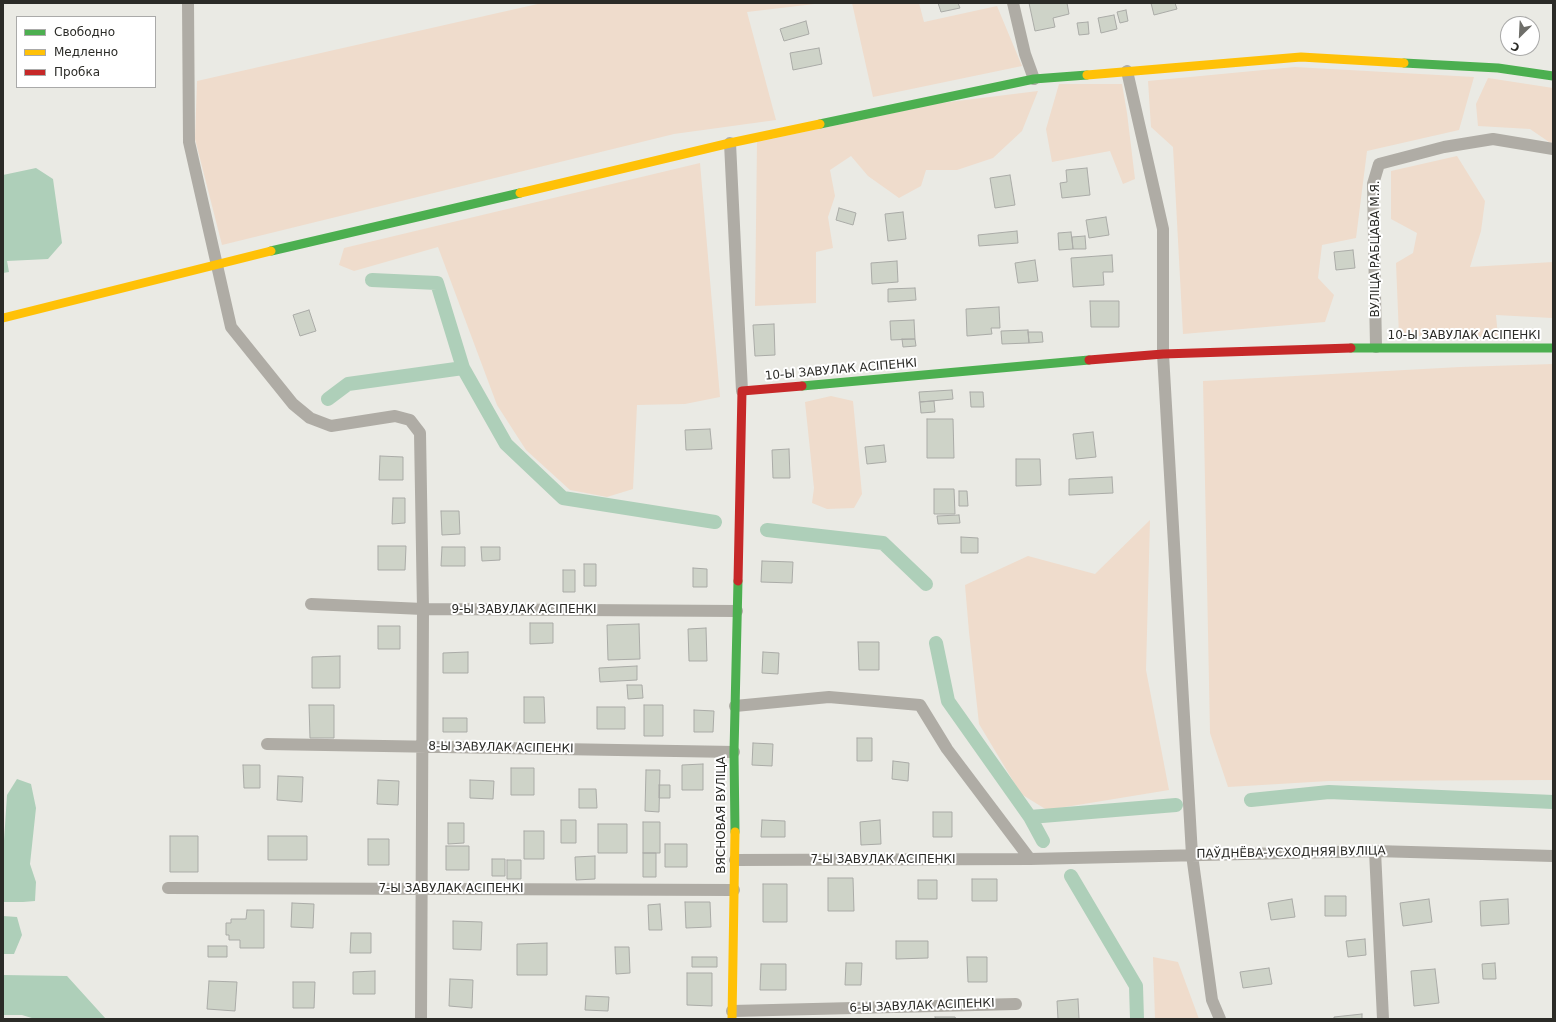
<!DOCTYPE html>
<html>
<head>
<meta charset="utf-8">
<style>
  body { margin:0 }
  #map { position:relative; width:1556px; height:1022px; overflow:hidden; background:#eaeae4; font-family:"DejaVu Sans",sans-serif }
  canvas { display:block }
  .frame { position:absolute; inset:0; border:4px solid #2b2b27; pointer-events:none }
  .legend { position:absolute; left:16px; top:16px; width:140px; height:72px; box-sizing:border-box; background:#fff; border:1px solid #aaaaa9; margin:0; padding:5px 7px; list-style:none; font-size:12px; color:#2b2b27 }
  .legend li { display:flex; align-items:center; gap:8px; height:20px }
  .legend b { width:20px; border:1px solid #aaaaa9 }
  .north { position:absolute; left:1500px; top:16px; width:40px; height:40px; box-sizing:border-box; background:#fff; border:1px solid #aaaaa9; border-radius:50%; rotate:204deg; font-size:11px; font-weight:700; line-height:16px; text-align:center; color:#2b2b27 }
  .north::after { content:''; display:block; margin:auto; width:14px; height:18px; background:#6e6e69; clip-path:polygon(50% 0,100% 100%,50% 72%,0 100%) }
</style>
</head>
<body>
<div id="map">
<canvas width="1556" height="1022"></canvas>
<div class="frame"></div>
<ul class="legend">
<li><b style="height:5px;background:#4caf50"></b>Свободно</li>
<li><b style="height:5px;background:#ffc107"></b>Медленно</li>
<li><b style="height:5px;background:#c62828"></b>Пробка</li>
</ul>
<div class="north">С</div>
</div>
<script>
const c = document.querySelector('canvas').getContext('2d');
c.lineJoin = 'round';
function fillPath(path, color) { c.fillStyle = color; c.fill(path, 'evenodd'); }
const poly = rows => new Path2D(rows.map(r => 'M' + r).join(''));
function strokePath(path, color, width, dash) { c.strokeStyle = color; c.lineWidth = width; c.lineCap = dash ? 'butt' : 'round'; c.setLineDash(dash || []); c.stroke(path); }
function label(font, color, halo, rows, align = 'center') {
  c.font = font + ' "DejaVu Sans",sans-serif'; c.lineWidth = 4; c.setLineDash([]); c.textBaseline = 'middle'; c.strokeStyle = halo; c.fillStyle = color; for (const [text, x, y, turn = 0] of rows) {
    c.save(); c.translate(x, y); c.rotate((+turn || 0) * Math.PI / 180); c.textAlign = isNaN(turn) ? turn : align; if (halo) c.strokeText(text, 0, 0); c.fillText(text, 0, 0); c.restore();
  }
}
fillPath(poly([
  [542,3,823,3,747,12,776,120,674,134,222,245,195,139,197,81],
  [852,3,919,3,924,22,997,6,1022,66,873,97],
  [1295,67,1474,77,1459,130,1367,151,1356,238,1322,245,1318,278,1334,295,1325,322,1183,334,1173,147,1151,127,1148,81],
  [1488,78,1553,88,1553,143,1549,142,1530,129,1478,126,1476,104],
  [1059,84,1122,84,1127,113,1135,179,1123,184,1110,151,1052,162,1046,129],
  [1038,91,1022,131,993,158,957,170,926,170,921,186,899,198,868,176,851,156,830,170,835,196,828,217,833,248,816,252,816,303,755,306,757,142,941,103],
  [1457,156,1485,201,1481,231,1470,267,1553,262,1553,307,1552,318,1496,315,1498,337,1399,336,1396,263,1413,253,1417,233,1391,219,1391,171],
  [700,163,720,397,685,404,637,405,633,489,607,497,570,490,526,450,497,405,438,247,354,271,339,265,344,248],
  [1553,364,1553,780,1329,781,1228,787,1210,733,1203,381,1460,367],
  [831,396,853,401,862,494,854,508,827,509,812,503,814,488,805,402],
  [1150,520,1146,670,1169,790,1047,810,1021,794,979,724,969,632,965,585,1028,556,1095,574],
  [1153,957,1178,962,1199,1019,1155,1019]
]), '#efdccc');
fillPath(poly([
  [36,168,53,179,62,243,48,259,7,261,9,272,3,273,3,175],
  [17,779,31,784,36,808,30,864,36,882,35,901,23,902,3,902,3,856,7,795],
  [3,916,17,917,22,935,14,954,3,954],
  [3,975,67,976,106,1019,35,1019,22,1015,3,1015]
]), '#aecfb9');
strokePath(poly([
  [372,280,437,283,463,368,506,444,563,498,715,522],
  [328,399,348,384,463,368],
  [767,530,883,543,926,584],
  [936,643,948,701,1030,817,1176,805],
  [1251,800,1329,792,1553,802],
  [1030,817,1043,841],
  [1071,876,1136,986,1137,1019]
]), '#aecfb9', 14);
const building = poly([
  [938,3,958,3,960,8,941,12,938,3],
  [1029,3,1067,3,1069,14,1053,18,1055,27,1035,31,1029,3],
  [1151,3,1175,3,1177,9,1154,15,1151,3],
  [1126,10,1128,21,1120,23,1117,12,1126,10],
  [1114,15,1117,29,1101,33,1098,18,1114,15],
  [806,21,809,34,784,41,780,29,806,21],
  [1088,22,1089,34,1079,35,1077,23,1088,22],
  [819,48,822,64,793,70,790,53,819,48],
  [1087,168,1090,195,1062,198,1060,183,1067,182,1066,170,1087,168],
  [1010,175,1015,205,995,208,990,178,1010,175],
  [839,208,856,213,853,225,836,220,839,208],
  [903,212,906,239,888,241,885,214,903,212],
  [1106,217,1109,235,1089,238,1086,220,1106,217],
  [1017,231,1018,243,979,246,978,235,1017,231],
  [1071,232,1073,249,1059,250,1058,233,1071,232],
  [1085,236,1086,249,1073,249,1072,237,1085,236],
  [1353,250,1355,268,1336,270,1334,252,1353,250],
  [1112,255,1113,272,1103,272,1104,285,1073,287,1071,258,1112,255],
  [1035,260,1038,281,1018,283,1015,263,1035,260],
  [897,261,898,282,872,284,871,263,897,261],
  [915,288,916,300,888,302,888,289,915,288],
  [1090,301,1119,301,1119,327,1091,327,1090,301],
  [999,307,1000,328,991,328,992,334,967,336,966,309,999,307],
  [309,310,316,331,300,336,293,315,309,310],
  [914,320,915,339,891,340,890,321,914,320],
  [774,324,775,355,755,356,753,325,774,324],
  [1028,330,1029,343,1002,344,1001,331,1028,330],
  [1028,332,1042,332,1043,342,1029,343,1028,332],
  [902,339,915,339,916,346,903,347,902,339],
  [952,390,953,399,920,402,919,392,952,390],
  [970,392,983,392,984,407,971,407,970,392],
  [934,401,935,412,921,413,920,402,934,401],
  [927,419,953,419,954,458,927,458,927,419],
  [710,429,712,449,686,450,685,430,710,429],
  [1093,432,1096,457,1076,459,1073,434,1093,432],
  [884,445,886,462,867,464,865,447,884,445],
  [789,449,790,478,773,478,772,450,789,449],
  [380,456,403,457,403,480,379,480,380,456],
  [1016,459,1040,459,1041,485,1016,486,1016,459],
  [1112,477,1113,493,1069,495,1069,479,1112,477],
  [934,489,954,489,955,514,934,514,934,489],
  [959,491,967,491,968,506,959,506,959,491],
  [393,498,405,498,405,523,392,524,393,498],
  [441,511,459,511,460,534,442,535,441,511],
  [959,515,960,523,938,524,937,516,959,515],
  [961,537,978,538,978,553,961,553,961,537],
  [378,546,406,546,405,570,378,570,378,546],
  [442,547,465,547,465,566,441,566,442,547],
  [481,547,500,547,500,560,482,561,481,547],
  [762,561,793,562,792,583,761,582,762,561],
  [584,564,596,564,596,586,584,586,584,564],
  [693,568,707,569,707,587,693,587,693,568],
  [563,570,575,570,575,592,563,592,563,570],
  [530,623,553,623,553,643,530,644,530,623],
  [639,624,640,659,608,660,607,625,639,624],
  [378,626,400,626,400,649,378,649,378,626],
  [706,628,707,661,689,661,688,629,706,628],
  [858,642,879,642,879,670,859,670,858,642],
  [468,652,468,673,443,673,443,653,468,652],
  [763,652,779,653,778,674,762,673,763,652],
  [340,656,340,688,312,688,312,657,340,656],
  [637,666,637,680,600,682,599,668,637,666],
  [627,685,642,685,643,698,628,699,627,685],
  [524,697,544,697,545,723,524,723,524,697],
  [309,705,334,705,334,738,310,738,309,705],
  [644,705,663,705,663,736,644,736,644,705],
  [597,707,625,707,625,729,597,729,597,707],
  [694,710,714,711,713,732,694,732,694,710],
  [443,718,467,718,467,732,443,732,443,718],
  [857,738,872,738,872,761,857,761,857,738],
  [753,743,773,744,772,766,752,765,753,743],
  [893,761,909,763,908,781,892,779,893,761],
  [703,764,703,790,682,790,682,765,703,764],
  [243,765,260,765,260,788,244,788,243,765],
  [511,768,534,768,534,795,511,795,511,768],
  [646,770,660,770,659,812,645,811,646,770],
  [278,776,303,777,302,802,277,800,278,776],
  [378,780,399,781,398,805,377,804,378,780],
  [470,780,494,781,493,799,470,798,470,780],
  [659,785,670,785,670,798,659,798,659,785],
  [579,789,596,789,597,808,579,808,579,789],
  [933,812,952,812,952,837,933,837,933,812],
  [561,820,576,820,576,843,561,843,561,820],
  [762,820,785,821,785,837,761,837,762,820],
  [880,820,881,844,861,845,860,822,880,820],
  [643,822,660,822,660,853,643,853,643,822],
  [448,823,464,823,464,843,448,844,448,823],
  [598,824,627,824,627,853,598,853,598,824],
  [524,831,544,831,544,859,524,859,524,831],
  [170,836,198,836,198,872,170,872,170,836],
  [268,836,307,836,307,860,268,860,268,836],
  [368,839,389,839,389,865,368,865,368,839],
  [665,844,687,844,687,867,665,867,665,844],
  [446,846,469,846,469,870,446,870,446,846],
  [643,853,656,853,656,877,643,877,643,853],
  [595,856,595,879,576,880,575,857,595,856],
  [492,859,505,859,505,876,492,876,492,859],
  [507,860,521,860,521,879,507,879,507,860],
  [828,878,853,878,854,911,828,911,828,878],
  [972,879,997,879,997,901,972,901,972,879],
  [918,880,937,880,937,899,918,899,918,880],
  [763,884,787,884,787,922,763,922,763,884],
  [1325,896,1346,896,1346,916,1325,916,1325,896],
  [1292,899,1295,917,1271,920,1268,903,1292,899],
  [1429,899,1432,922,1403,926,1400,903,1429,899],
  [1508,899,1509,924,1481,926,1480,901,1508,899],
  [685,902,710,902,711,927,686,928,685,902],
  [292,903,314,904,313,928,291,927,292,903],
  [660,904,662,930,649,930,648,905,660,904],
  [247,910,264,910,264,948,240,948,240,940,229,940,229,935,226,935,226,923,231,923,231,919,246,919,247,910],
  [453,921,482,922,481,950,453,949,453,921],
  [351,933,371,933,371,953,350,953,351,933],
  [1365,939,1366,955,1348,957,1346,941,1365,939],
  [896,941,928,941,928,958,896,959,896,941],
  [547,943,547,975,517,975,517,944,547,943],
  [208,946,227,946,227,957,208,957,208,946],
  [615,947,629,947,630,973,616,974,615,947],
  [692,957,717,957,717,967,692,967,692,957],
  [967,957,987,957,987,982,968,982,967,957],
  [846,963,862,963,861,985,845,985,846,963],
  [1495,963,1496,979,1483,979,1482,964,1495,963],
  [761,964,786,964,786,990,760,990,761,964],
  [1269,968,1272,984,1243,988,1240,972,1269,968],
  [1435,969,1439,1003,1414,1006,1411,971,1435,969],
  [375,971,375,994,353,994,353,972,375,971],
  [687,973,712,973,712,1006,687,1005,687,973],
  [450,979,473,980,472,1008,449,1006,450,979],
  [209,981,237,982,235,1011,207,1009,209,981],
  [293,982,315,982,314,1008,293,1008,293,982],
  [586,996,609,997,608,1011,585,1010,586,996],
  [1078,999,1079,1019,1058,1019,1057,1001,1078,999],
  [1362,1014,1362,1019,1334,1019,1334,1017,1362,1014],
  [935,1017,955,1017,956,1019,936,1019,935,1017]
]);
fillPath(building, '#ced3c8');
strokePath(building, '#aaaba7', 1);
strokePath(poly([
  [188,3,189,142,231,327,293,404,310,418,331,426,395,416,410,420,420,433,423,609,421,1019],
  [1013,3,1025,54,1034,79],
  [1127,71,1163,229,1163,354,1192,855,1212,1000,1220,1019],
  [730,143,742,391],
  [1376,347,1373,184,1379,164,1444,147,1493,139,1553,149],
  [311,604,423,609,737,611],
  [735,706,829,697,920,705,947,749,1030,859],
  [267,744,734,752],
  [1375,851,1383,1019],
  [735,860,1030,859,1375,851,1553,856],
  [168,888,734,890],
  [732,1011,1016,1004]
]), '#afaca5', 12);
strokePath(poly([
  [1404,63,1498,68,1553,76],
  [820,124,1034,79,1087,75],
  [271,251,520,193],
  [1351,348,1553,348],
  [802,386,1089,360],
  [735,832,734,752,738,581]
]), '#4caf50', 9);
strokePath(poly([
  [1087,75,1301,57,1404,63],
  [520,193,730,143,820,124],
  [3,318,271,251],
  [732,1019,735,832]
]), '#ffc107', 9);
strokePath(poly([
  [1089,360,1163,354,1351,348],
  [738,581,742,391,802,386]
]), '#c62828', 9);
label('12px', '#2b2b27', '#fff', [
  ["ВУЛІЦА РАБЦАВА М.Я.",1376,249,-90],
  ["10-Ы ЗАВУЛАК АСІПЕНКІ",1464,336],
  ["10-Ы ЗАВУЛАК АСІПЕНКІ",841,370,-5],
  ["9-Ы ЗАВУЛАК АСІПЕНКІ",524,610],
  ["8-Ы ЗАВУЛАК АСІПЕНКІ",501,748,1],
  ["ВЯСНОВАЯ ВУЛІЦА",722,815,-90],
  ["ПАЎДНЁВА-УСХОДНЯЯ ВУЛІЦА",1291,853,-1],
  ["7-Ы ЗАВУЛАК АСІПЕНКІ",883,860],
  ["7-Ы ЗАВУЛАК АСІПЕНКІ",451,889],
  ["6-Ы ЗАВУЛАК АСІПЕНКІ",922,1006,-2]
]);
</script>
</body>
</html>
